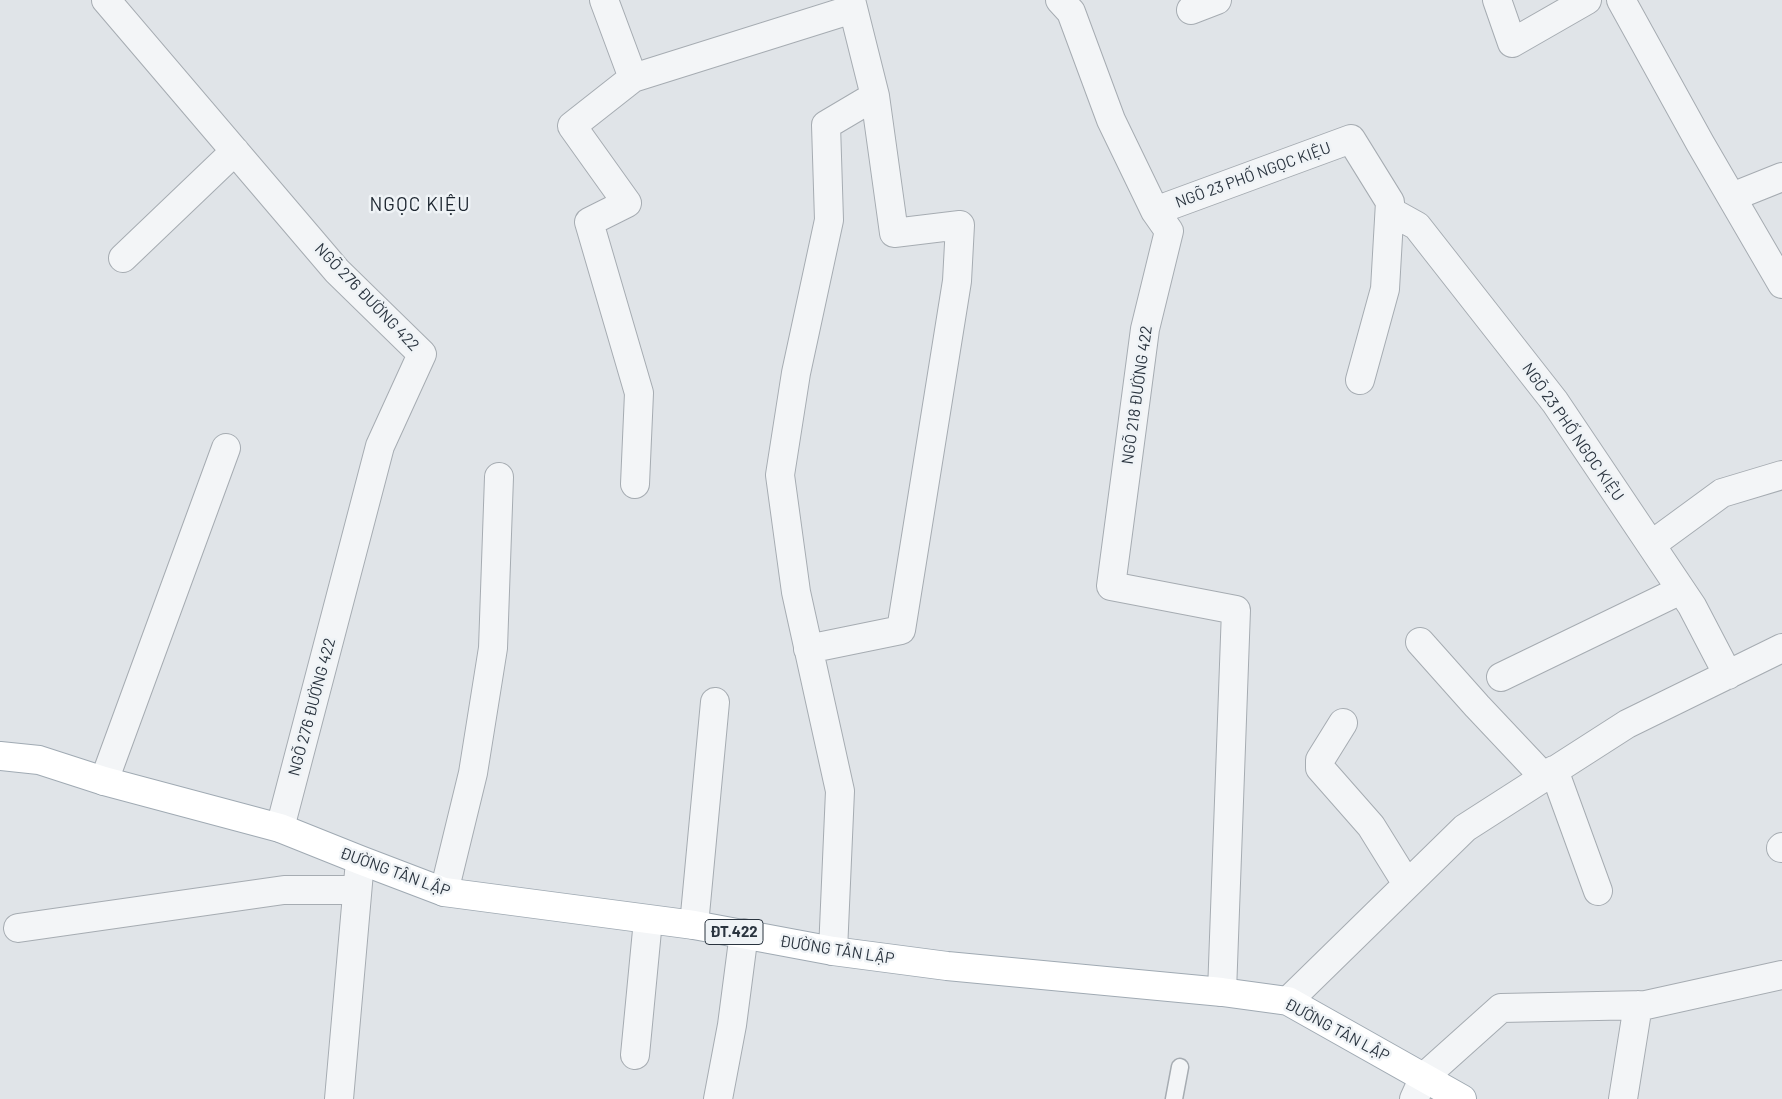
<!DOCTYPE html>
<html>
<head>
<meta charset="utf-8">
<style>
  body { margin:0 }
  canvas { display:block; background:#e0e4e8 }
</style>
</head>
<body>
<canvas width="1782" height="1099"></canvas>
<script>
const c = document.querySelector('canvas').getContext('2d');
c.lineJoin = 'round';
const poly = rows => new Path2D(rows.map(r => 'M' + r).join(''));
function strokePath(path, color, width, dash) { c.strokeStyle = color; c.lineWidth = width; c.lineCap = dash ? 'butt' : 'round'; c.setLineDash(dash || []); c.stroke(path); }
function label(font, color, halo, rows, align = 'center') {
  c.font = font + ' Barlow,sans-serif'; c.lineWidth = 5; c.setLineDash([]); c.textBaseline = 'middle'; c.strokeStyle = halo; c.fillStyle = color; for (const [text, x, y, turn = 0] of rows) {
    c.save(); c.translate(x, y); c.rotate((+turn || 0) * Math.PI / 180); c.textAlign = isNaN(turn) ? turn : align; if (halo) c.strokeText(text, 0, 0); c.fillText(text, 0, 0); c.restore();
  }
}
const lane = poly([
  [1174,1099,1180,1067]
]);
const street = poly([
  [106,0,337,271,422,354,380,446,280,828],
  [604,0,633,78],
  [1060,0,1071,12,1111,120,1155,211,1169,231,1145,329,1111,586,1236,610,1222,992],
  [1497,0,1512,43,1587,0],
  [1621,0,1700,143,1782,284],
  [1191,10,1217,0],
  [1732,197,1782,177],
  [1155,211,1351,139,1390,202,1385,289,1360,380],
  [1390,211,1417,226,1555,402,1692,606,1728,675],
  [123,258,235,151],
  [635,484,639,393,589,222,627,203,572,126,633,78,853,9],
  [1651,545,1722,493,1782,475],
  [1420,642,1477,706,1544,777],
  [808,649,901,630,957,281,960,225,894,233,875,96],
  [1501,677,1681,590],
  [1343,723,1320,760,1320,768,1371,826,1407,884],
  [1554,770,1598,891],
  [104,781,226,448],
  [1781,848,1782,847],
  [444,892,473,773,493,648,499,477],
  [694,925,715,702],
  [18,928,284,890,357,890],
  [833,951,840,791,796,592,780,475,796,373,829,220,826,125,875,96,851,0],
  [1288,1001,1465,828,1627,724,1782,648],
  [635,1055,648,920],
  [339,1099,359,872],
  [718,1099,732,1025,744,933],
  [1414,1099,1424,1077,1501,1008,1646,1005,1782,975],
  [1623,1099,1638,1005]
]);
const primary = poly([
  [0,756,39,760,104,781,280,828,360,860,444,892,694,925,833,951,947,966,1222,992,1288,1001,1462,1099]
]);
strokePath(lane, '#a6acb2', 19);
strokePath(street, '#a6acb2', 30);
strokePath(primary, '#a0aab3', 30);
strokePath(lane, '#f3f5f7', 16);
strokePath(street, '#f3f5f7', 28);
strokePath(primary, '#fff', 28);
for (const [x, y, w] of [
  [734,932,58]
]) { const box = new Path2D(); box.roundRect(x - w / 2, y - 12.5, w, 25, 4); c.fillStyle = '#eff3f6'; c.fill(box); strokePath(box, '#2a343f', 1); }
label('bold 15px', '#2a343f', null, [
  ["ĐT.422",734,932]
]);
label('16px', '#2a343f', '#eff3f6', [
  ["NGÕ 23 PHỐ NGỌC KIỆU",1253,175,-20],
  ["NGÕ 276 ĐƯỜNG 422",367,297,46],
  ["NGÕ 218 ĐƯỜNG 422",1137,395,-82],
  ["NGÕ 23 PHỐ NGỌC KIỆU",1573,432,55],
  ["NGÕ 276 ĐƯỜNG 422",312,707,-75],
  ["ĐƯỜNG TÂN LẬP",395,872,20],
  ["ĐƯỜNG TÂN LẬP",837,950,9],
  ["ĐƯỜNG TÂN LẬP",1337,1030,28]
]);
c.letterSpacing = '1px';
label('19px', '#1c252f', '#eff3f6', [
  ["NGỌC KIỆU",420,205]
]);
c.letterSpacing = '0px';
</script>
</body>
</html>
